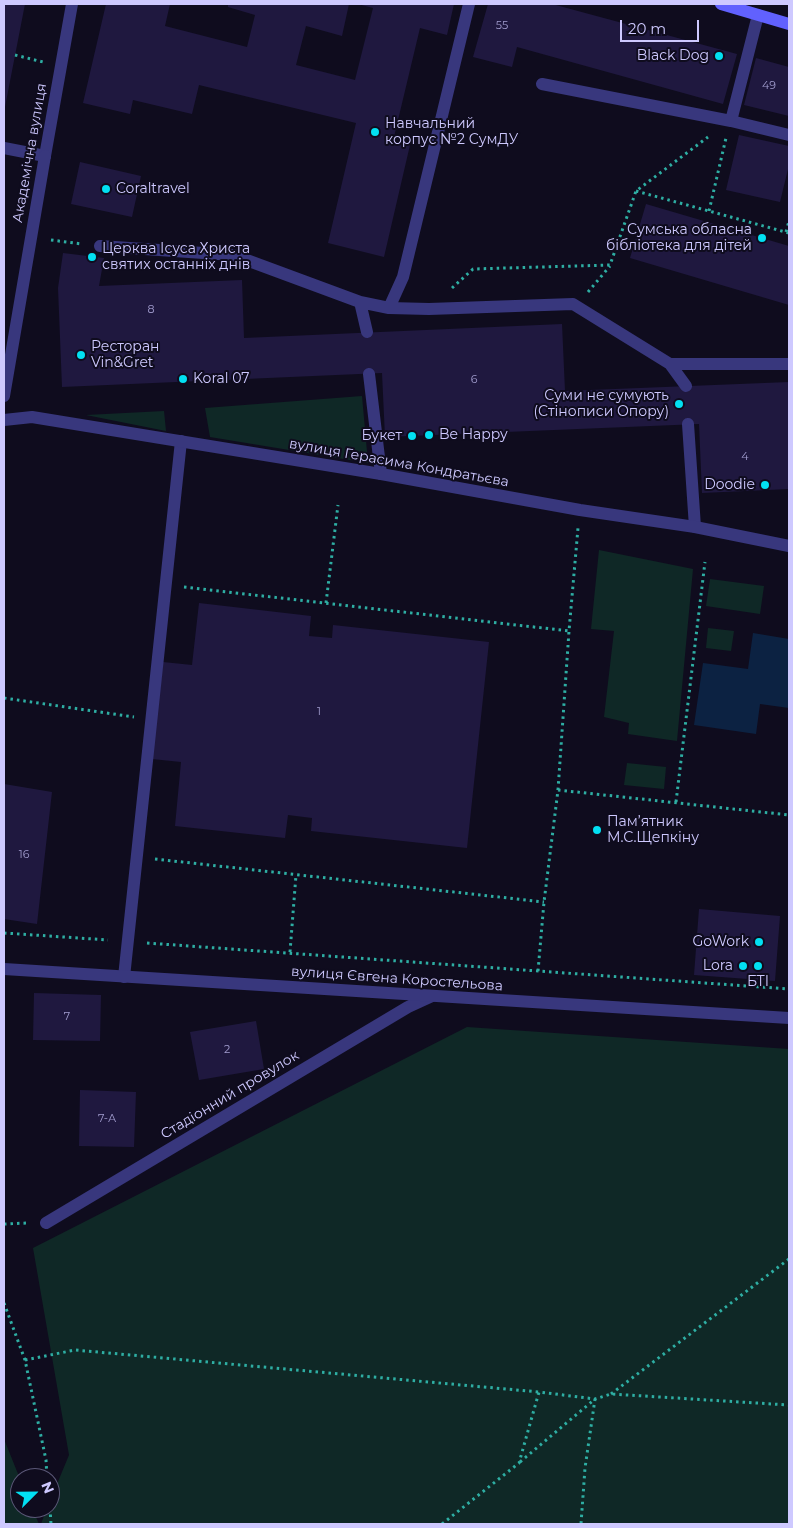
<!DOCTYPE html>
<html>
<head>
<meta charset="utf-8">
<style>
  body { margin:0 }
  #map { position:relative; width:793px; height:1528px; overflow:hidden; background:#0f0c1e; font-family:Montserrat,sans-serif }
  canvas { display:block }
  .frame { position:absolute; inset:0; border:5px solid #cec9ff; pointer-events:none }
  .north { position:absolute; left:10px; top:1468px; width:50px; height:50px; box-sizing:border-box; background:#0f0c1e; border:1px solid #5b5878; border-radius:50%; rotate:67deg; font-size:14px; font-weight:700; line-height:20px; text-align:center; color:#cec9ff }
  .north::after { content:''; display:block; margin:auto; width:18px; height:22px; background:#02e0f2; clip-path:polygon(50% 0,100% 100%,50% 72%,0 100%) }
  .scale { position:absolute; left:620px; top:20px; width:79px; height:22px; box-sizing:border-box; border:2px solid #cec9ff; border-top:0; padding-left:6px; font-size:15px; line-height:18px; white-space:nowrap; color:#cec9ff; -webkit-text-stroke:4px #0f0c1e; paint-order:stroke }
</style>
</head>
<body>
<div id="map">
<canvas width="793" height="1528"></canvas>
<div class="frame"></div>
<div class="north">N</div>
<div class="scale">20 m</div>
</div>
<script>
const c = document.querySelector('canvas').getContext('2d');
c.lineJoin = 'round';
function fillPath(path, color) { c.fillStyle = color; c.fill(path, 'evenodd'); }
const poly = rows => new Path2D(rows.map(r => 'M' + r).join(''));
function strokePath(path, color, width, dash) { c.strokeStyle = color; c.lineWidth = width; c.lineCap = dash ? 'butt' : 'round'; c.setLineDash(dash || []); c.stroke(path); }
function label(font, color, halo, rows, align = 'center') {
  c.font = font + ' Montserrat,sans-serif'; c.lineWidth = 4; c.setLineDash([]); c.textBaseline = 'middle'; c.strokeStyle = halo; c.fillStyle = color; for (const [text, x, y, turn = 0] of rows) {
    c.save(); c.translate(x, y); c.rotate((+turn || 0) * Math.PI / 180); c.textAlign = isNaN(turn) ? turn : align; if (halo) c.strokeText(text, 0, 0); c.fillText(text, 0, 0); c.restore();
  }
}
fillPath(poly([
  [362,396,368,463,210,437,205,408],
  [164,411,166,431,86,415],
  [599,550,693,569,677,741,628,734,629,723,604,717,614,631,591,629],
  [710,579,764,586,760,614,706,606],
  [708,628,734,631,731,651,706,648],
  [627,763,666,767,664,789,624,785],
  [467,1027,789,1049,789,1524,41,1524,47,1508,50,1508,50,1501,69,1455,33,1248],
  [4,1439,20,1479,20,1508,32,1508,39,1524,4,1524]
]), '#0f2826');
fillPath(poly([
  [753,633,789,639,789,708,760,704,756,734,694,725,703,663,748,669]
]), '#0c2242');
fillPath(poly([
  [4,4,25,4,5,107,4,107],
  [106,4,170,4,165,26,247,47,255,15,228,7,228,4,349,4,342,36,306,26,296,65,355,80,373,8,358,4,454,4,447,35,420,28,393,141,410,145,384,257,328,243,356,123,199,85,192,114,133,100,130,114,83,103],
  [488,4,552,4,737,54,723,104,517,47,512,67,473,57],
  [756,58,789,67,789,116,744,105],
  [739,135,789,146,789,165,780,202,726,190],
  [80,162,141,176,132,217,71,204],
  [646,204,789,246,789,305,630,258],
  [63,253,104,258,99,286,242,280,244,338,562,324,565,391,789,382,789,489,702,493,699,424,385,437,382,373,62,387,58,288],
  [199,603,311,616,309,636,332,638,333,625,489,642,467,848,311,831,312,818,288,815,285,838,175,826,181,762,152,759,163,662,192,665],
  [4,784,52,792,37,924,4,919],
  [699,909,780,916,775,981,694,975],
  [34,993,101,995,100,1041,33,1040],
  [256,1021,264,1069,199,1080,190,1032],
  [80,1090,136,1092,134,1147,79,1146]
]), '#1f183f');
strokePath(poly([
  [15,55,43,62],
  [636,191,789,233],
  [709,211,726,138],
  [786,232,789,221],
  [51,240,82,244],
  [452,288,473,269,610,265,636,191,708,137],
  [588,292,610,266],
  [184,587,569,631],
  [326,603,338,505],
  [4,698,134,717],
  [558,790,789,815],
  [676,802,705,562],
  [155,859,544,902],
  [4,933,108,940],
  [147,943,789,989],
  [290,952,296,875],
  [538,971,544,902,558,790,569,631,578,528],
  [4,1224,28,1223],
  [4,1303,25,1360,46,1460,47,1478],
  [25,1360,75,1350,539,1392],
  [611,1394,789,1259],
  [520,1462,595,1399,585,1468,581,1524],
  [50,1508,51,1524],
  [442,1524,519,1463,539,1392,595,1399,611,1394,789,1405]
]), '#2eaea3', 3, [2.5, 4]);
strokePath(poly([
  [542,84,731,121,758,15],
  [731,121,789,135],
  [4,148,45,156],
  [100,246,233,255,360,302,389,308,429,309,573,304,670,364],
  [360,302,367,332],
  [389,308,403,277,469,4],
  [369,374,381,474],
  [686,386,670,364,789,364],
  [688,424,695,527],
  [124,977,181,441]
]), '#38377d', 12);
strokePath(poly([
  [45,156,72,4]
]), '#38377d', 12);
strokePath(poly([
  [4,396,45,156],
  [4,420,32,417,381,474,580,510,695,527,789,546],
  [46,1223,408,1007,432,996]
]), '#38377d', 12);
strokePath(poly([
  [4,969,789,1018]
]), '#38377d', 12);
strokePath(poly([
  [721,4,789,24]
]), '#6161fe', 12);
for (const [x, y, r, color] of [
  [719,56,5,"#02e0f2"],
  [375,132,5,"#02e0f2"],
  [106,189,5,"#02e0f2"],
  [762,238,5,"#02e0f2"],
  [92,257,5,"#02e0f2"],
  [81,355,5,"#02e0f2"],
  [183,379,5,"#02e0f2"],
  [679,404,5,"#02e0f2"],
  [429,435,5,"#02e0f2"],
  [412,436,5,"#02e0f2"],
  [765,485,5,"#02e0f2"],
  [597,830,5,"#02e0f2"],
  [759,942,5,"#02e0f2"],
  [743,966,5,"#02e0f2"],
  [758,966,5,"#02e0f2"]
]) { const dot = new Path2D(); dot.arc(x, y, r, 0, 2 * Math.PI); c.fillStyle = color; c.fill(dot); strokePath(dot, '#0f0c1e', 2); }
label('11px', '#a29dcf', null, [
  ["55",502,26],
  ["49",769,86],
  ["8",151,310],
  ["6",474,380],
  ["4",745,457],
  ["1",319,712],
  ["16",24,855],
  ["7",67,1017],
  ["2",227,1050],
  ["7-А",107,1119]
]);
label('14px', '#cec9ff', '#0f0c1e', [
  ["Black Dog",709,56],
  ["Навчальний",385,124,"left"],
  ["корпус №2 СумДУ",385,140,"left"],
  ["Coraltravel",116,189,"left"],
  ["Сумська обласна",752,230],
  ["бібліотека для дітей",752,246],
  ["Церква Ісуса Христа",102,249,"left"],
  ["святих останніх днів",102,265,"left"],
  ["Ресторан",91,347,"left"],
  ["Vin&Gret",91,363,"left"],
  ["Koral 07",193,379,"left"],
  ["Суми не сумують",669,396],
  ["(Стінописи Опору)",669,412],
  ["Be Happy",439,435,"left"],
  ["Букет",402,436],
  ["Doodie",755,485],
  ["Пам’ятник",607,822,"left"],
  ["М.С.Щепкіну",607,838,"left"],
  ["GoWork",749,942],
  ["Lora",733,966],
  ["БТІ",758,982,"center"]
], 'right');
label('14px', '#cec9ff', '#0f0c1e', [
  ["Академічна вулиця",30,153,-80],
  ["вулиця Герасима Кондратьєва",399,463,10],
  ["вулиця Євгена Коростельова",397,979,4],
  ["Стадіонний провулок",230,1095,-31]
]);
</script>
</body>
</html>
